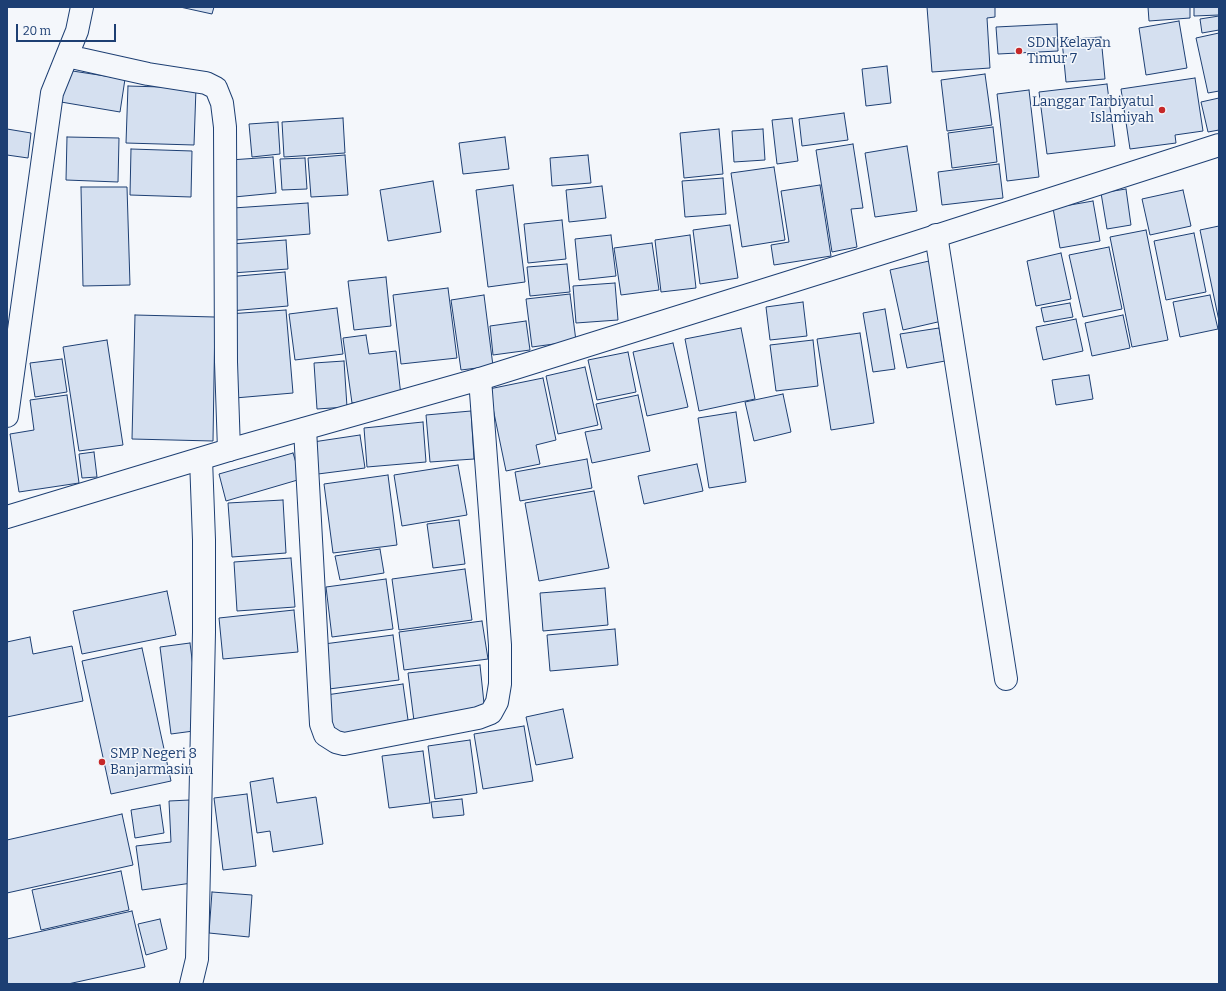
<!DOCTYPE html>
<html>
<head>
<meta charset="utf-8">
<style>
  body { margin:0 }
  #map { position:relative; width:1226px; height:991px; overflow:hidden; background:#f4f7fb; font-family:Bitter,serif }
  canvas { display:block }
  .frame { position:absolute; inset:0; border:8px solid #1d3f73; pointer-events:none }
  .scale { position:absolute; left:16px; top:24px; width:100px; height:18px; box-sizing:border-box; border:2px solid #1d3f73; border-top:0; padding-left:5px; font-size:12px; line-height:14px; white-space:nowrap; color:#1d3f73; -webkit-text-stroke:3px #f4f7fb; paint-order:stroke }
</style>
</head>
<body>
<div id="map">
<canvas width="1226" height="991"></canvas>
<div class="frame"></div>
<div class="scale">20 m</div>
</div>
<script>
const c = document.querySelector('canvas').getContext('2d');
c.lineJoin = 'round';
function fillPath(path, color) { c.fillStyle = color; c.fill(path, 'evenodd'); }
const poly = rows => new Path2D(rows.map(r => 'M' + r).join(''));
function strokePath(path, color, width, dash) { c.strokeStyle = color; c.lineWidth = width; c.lineCap = dash ? 'butt' : 'round'; c.setLineDash(dash || []); c.stroke(path); }
function label(font, color, halo, rows, align = 'center') {
  c.font = font + ' Bitter,serif'; c.lineWidth = 3; c.setLineDash([]); c.textBaseline = 'middle'; c.strokeStyle = halo; c.fillStyle = color; for (const [text, x, y, turn = 0] of rows) {
    c.save(); c.translate(x, y); c.rotate((+turn || 0) * Math.PI / 180); c.textAlign = isNaN(turn) ? turn : align; if (halo) c.strokeText(text, 0, 0); c.fillText(text, 0, 0); c.restore();
  }
}
const building = poly([
  [180,7,214,7,212,14,180,7],
  [927,7,995,7,995,17,987,18,990,68,932,72,927,7],
  [1148,7,1190,7,1190,18,1149,21,1148,7],
  [1194,7,1219,7,1219,15,1194,16,1194,7],
  [1219,16,1219,30,1202,33,1200,19,1219,16],
  [1179,21,1187,68,1146,75,1139,28,1179,21],
  [1057,24,1058,51,998,54,996,27,1057,24],
  [1219,33,1219,91,1208,93,1196,38,1219,33],
  [1101,37,1105,79,1066,82,1062,40,1101,37],
  [887,66,891,103,866,106,862,69,887,66],
  [66,70,125,79,120,112,61,102,66,70],
  [985,74,992,125,947,131,941,80,985,74],
  [1195,78,1203,131,1175,135,1176,143,1130,149,1121,89,1195,78],
  [1107,84,1115,146,1047,154,1039,92,1107,84],
  [128,86,196,88,194,145,126,143,128,86],
  [1029,90,1039,177,1007,181,997,94,1029,90],
  [1219,98,1219,130,1208,132,1201,102,1219,98],
  [844,113,848,140,802,146,799,119,844,113],
  [343,118,345,153,284,157,282,122,343,118],
  [792,118,798,161,777,164,772,120,792,118],
  [278,122,280,154,252,157,249,124,278,122],
  [993,127,997,162,952,168,948,133,993,127],
  [7,129,31,133,28,158,7,155,7,129],
  [719,129,723,174,684,178,680,133,719,129],
  [763,129,765,160,734,162,732,131,763,129],
  [67,137,119,138,118,182,66,180,67,137],
  [505,137,509,169,463,174,459,143,505,137],
  [853,144,863,208,851,209,857,247,832,252,816,150,853,144],
  [907,146,917,211,875,217,865,153,907,146],
  [131,149,192,151,191,197,130,195,131,149],
  [345,155,348,195,311,197,308,158,345,155],
  [588,155,591,183,552,186,550,158,588,155],
  [273,157,276,193,234,197,230,160,273,157],
  [305,158,307,189,282,190,280,159,305,158],
  [999,164,1003,198,942,205,938,172,999,164],
  [774,167,785,240,742,247,731,173,774,167],
  [723,178,726,214,685,217,682,181,723,178],
  [433,181,441,232,388,241,380,190,433,181],
  [513,185,525,282,488,287,476,190,513,185],
  [820,185,831,256,774,265,771,245,789,242,781,191,820,185],
  [602,186,606,218,569,222,566,190,602,186],
  [81,187,127,187,130,285,83,286,81,187],
  [1126,189,1131,225,1107,229,1101,193,1126,189],
  [1183,190,1191,226,1150,235,1142,199,1183,190],
  [1093,201,1100,241,1060,248,1053,208,1093,201],
  [308,203,310,234,235,240,233,208,308,203],
  [562,220,566,259,528,263,524,224,562,220],
  [730,225,738,278,700,284,693,230,730,225],
  [1219,226,1219,321,1200,230,1219,226],
  [1146,230,1168,340,1132,347,1110,237,1146,230],
  [1194,233,1206,292,1166,300,1154,241,1194,233],
  [611,235,616,276,579,280,575,239,611,235],
  [690,235,696,288,661,292,655,240,690,235],
  [286,240,288,269,232,273,230,244,286,240],
  [652,243,659,290,621,295,614,248,652,243],
  [1109,247,1122,309,1083,317,1069,255,1109,247],
  [1061,253,1071,299,1036,306,1027,261,1061,253],
  [929,261,942,321,903,330,890,270,929,261],
  [567,264,570,292,530,296,527,267,567,264],
  [285,272,288,306,230,311,227,277,285,272],
  [386,277,391,326,354,330,348,281,386,277],
  [615,283,618,320,576,323,573,286,615,283],
  [448,288,457,358,401,364,393,295,448,288],
  [570,294,576,341,532,347,526,299,570,294],
  [484,295,493,366,461,370,451,300,484,295],
  [1210,295,1218,329,1180,337,1173,302,1210,295],
  [803,302,807,336,770,340,766,307,803,302],
  [1070,303,1073,317,1044,322,1041,308,1070,303],
  [337,308,343,354,295,360,289,314,337,308],
  [885,309,895,369,873,372,863,313,885,309],
  [286,310,293,393,235,398,228,314,286,310],
  [135,315,215,317,213,441,132,439,135,315],
  [1123,315,1130,348,1092,356,1085,323,1123,315],
  [1076,319,1083,351,1043,360,1036,327,1076,319],
  [526,321,530,350,493,355,490,326,526,321],
  [741,328,755,399,699,411,685,339,741,328],
  [939,328,945,361,907,368,900,334,939,328],
  [860,333,874,423,831,430,817,339,860,333],
  [366,335,369,354,396,351,401,396,352,403,343,338,366,335],
  [107,340,123,445,79,451,63,347,107,340],
  [813,340,818,386,776,391,770,345,813,340],
  [673,343,688,407,647,416,633,352,673,343],
  [628,352,636,392,597,400,588,360,628,352],
  [62,359,67,392,35,397,30,363,62,359],
  [344,361,347,407,317,409,314,363,344,361],
  [585,367,598,425,558,434,546,376,585,367],
  [1089,375,1093,399,1056,405,1052,380,1089,375],
  [543,378,556,440,536,445,540,464,506,471,489,389,543,378],
  [783,394,791,432,754,441,745,402,783,394],
  [67,395,79,483,19,492,10,434,34,430,30,400,67,395],
  [638,395,650,451,592,463,585,432,602,429,596,404,638,395],
  [471,411,474,459,430,462,426,415,471,411],
  [736,412,746,482,709,488,698,418,736,412],
  [423,422,426,462,367,467,364,428,423,422],
  [360,435,365,468,318,474,313,442,360,435],
  [94,452,97,477,82,478,79,454,94,452],
  [293,453,301,479,226,501,219,474,293,453],
  [587,459,592,488,520,501,515,472,587,459],
  [697,464,703,491,644,504,638,476,697,464],
  [458,465,467,515,402,526,394,475,458,465],
  [388,475,397,545,333,553,324,484,388,475],
  [594,491,609,568,539,581,525,503,594,491],
  [283,500,286,553,232,557,228,503,283,500],
  [459,520,465,564,433,568,427,524,459,520],
  [380,549,384,573,340,580,335,556,380,549],
  [291,558,295,607,237,611,234,562,291,558],
  [465,569,472,620,399,630,392,579,465,569],
  [386,579,393,629,332,637,326,587,386,579],
  [605,588,608,625,543,631,540,593,605,588],
  [167,591,176,635,82,654,73,611,167,591],
  [294,610,298,652,223,659,219,618,294,610],
  [482,621,488,659,404,670,399,632,482,621],
  [615,629,618,665,550,671,547,635,615,629],
  [393,635,399,680,329,689,324,644,393,635],
  [30,637,33,654,72,646,83,701,7,717,7,642,30,637],
  [190,643,201,730,171,734,160,647,190,643],
  [142,648,171,781,111,794,82,661,142,648],
  [480,665,485,713,414,721,408,673,480,665],
  [403,684,409,727,332,737,326,695,403,684],
  [563,709,573,758,536,765,526,717,563,709],
  [524,726,533,781,483,789,474,734,524,726],
  [470,740,477,793,435,799,428,746,470,740],
  [423,751,430,803,389,808,382,756,423,751],
  [273,778,277,803,316,797,323,844,273,852,270,831,257,833,250,782,273,778],
  [247,794,256,866,223,870,214,798,247,794],
  [462,799,464,815,433,818,431,802,462,799],
  [190,800,192,883,142,890,136,846,171,842,169,801,190,800],
  [160,805,164,833,135,838,131,810,160,805],
  [122,814,133,865,7,893,7,840,122,814],
  [121,871,129,910,41,930,32,890,121,871],
  [212,892,252,895,249,937,209,933,212,892],
  [132,911,145,967,68,984,7,984,7,939,132,911],
  [160,919,167,949,146,955,138,924,160,919]
]);
fillPath(building, '#d5e0f0');
strokePath(building, '#1d3f73', 1);
const street = poly([
  [67,56,148,74,206,83,216,88,222,103,225,127,226,362,229,450],
  [936,235,1006,679],
  [7,416,52,93,77,31,82,7],
  [305,429,321,724,325,735,336,742,344,744,478,718,491,713,497,702,500,684,500,645,480,379],
  [191,984,197,959,204,632,204,540,201,459]
]);
const secondary = poly([
  [7,517,229,450,480,379,908,245,1219,145]
]);
strokePath(street, '#1d3f73', 24);
strokePath(secondary, '#1d3f73', 24);
strokePath(street, '#f4f7fb', 22);
strokePath(secondary, '#f4f7fb', 22);
for (const [x, y, r, color] of [
  [1019,51,4,"#c62828"],
  [1162,110,4,"#c62828"],
  [102,762,4,"#c62828"]
]) { const dot = new Path2D(); dot.arc(x, y, r, 0, 2 * Math.PI); c.fillStyle = color; c.fill(dot); strokePath(dot, '#f4f7fb', 1.5); }
label('14px', '#1d3f73', '#f4f7fb', [
  ["SDN Kelayan",1027,43],
  ["Timur 7",1027,59],
  ["Langgar Tarbiyatul",1154,102,"right"],
  ["Islamiyah",1154,118,"right"],
  ["SMP Negeri 8",110,754],
  ["Banjarmasin",110,770]
], 'left');
</script>
</body>
</html>
